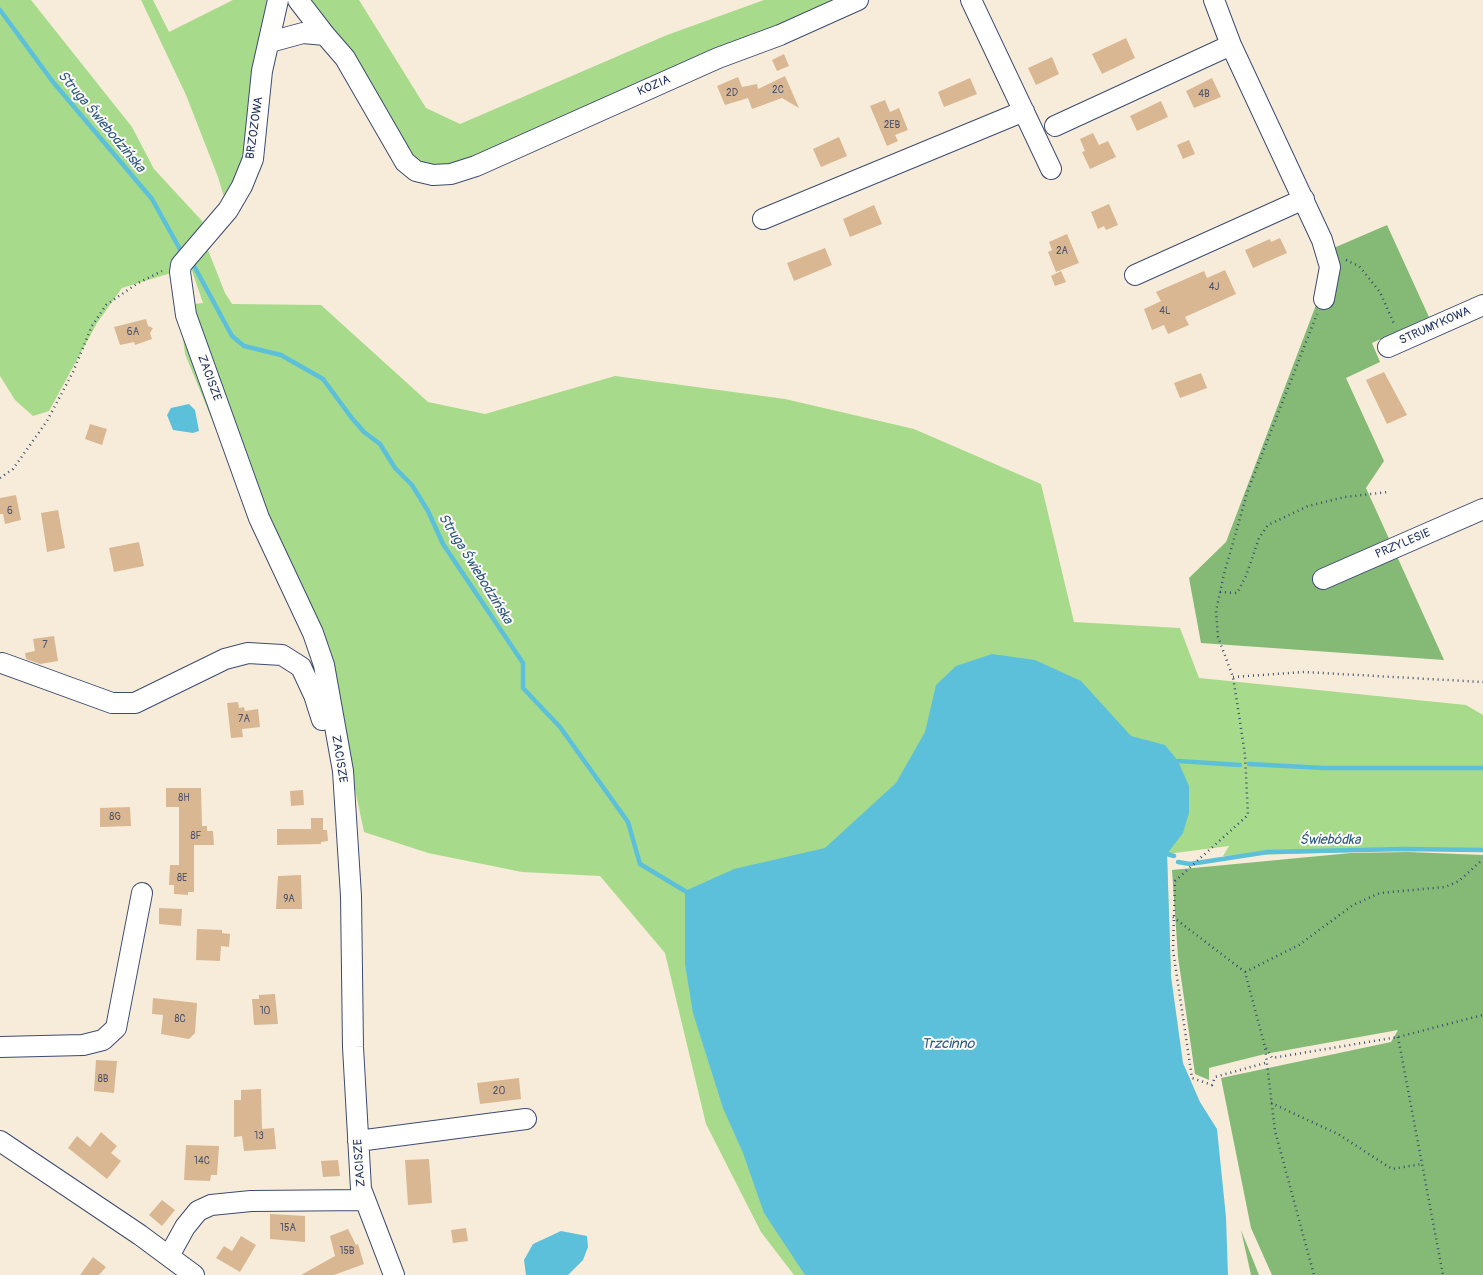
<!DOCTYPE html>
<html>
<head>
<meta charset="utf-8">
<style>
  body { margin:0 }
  canvas { display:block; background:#f7ecd9 }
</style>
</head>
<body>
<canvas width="1483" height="1275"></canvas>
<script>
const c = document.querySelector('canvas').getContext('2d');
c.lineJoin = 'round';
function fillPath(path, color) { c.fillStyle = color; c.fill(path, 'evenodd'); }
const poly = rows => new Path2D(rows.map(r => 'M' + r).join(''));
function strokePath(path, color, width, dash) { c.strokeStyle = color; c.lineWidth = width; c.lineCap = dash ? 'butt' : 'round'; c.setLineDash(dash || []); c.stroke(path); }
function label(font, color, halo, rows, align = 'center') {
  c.font = font + ' Pangolin,sans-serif'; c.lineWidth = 4; c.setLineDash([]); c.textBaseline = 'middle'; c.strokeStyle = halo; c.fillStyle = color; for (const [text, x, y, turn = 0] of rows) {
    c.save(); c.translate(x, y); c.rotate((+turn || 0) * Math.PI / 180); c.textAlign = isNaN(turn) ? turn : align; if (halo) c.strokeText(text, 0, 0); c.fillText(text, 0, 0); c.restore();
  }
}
fillPath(poly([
  [0,0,31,0,132,127,154,169,203,222,171,273,122,288,97,323,49,411,33,416,15,400,0,376],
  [141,0,153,0,169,32,233,0,271,0,251,157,225,200,218,177,186,95],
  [302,0,359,0,426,108,460,124,667,35,764,0,845,0,477,161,435,170,410,159],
  [206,245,225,293,232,304,321,305,428,402,485,414,615,376,785,399,914,429,1041,484,1074,622,1180,628,1199,678,1466,705,1483,715,1483,848,1223,856,1229,846,1167,854,1171,976,842,1275,794,1275,761,1232,706,1124,665,953,600,876,522,872,428,853,364,832,328,659,227,456,185,354,179,306,203,303,191,268]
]), '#a7da8a');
fillPath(poly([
  [1387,225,1429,317,1372,343,1380,362,1346,378,1384,461,1366,488,1444,660,1201,643,1189,578,1226,542,1324,284,1322,253],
  [1408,852,1483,855,1483,1275,1272,1275,1251,1228,1221,1078,1391,1042,1398,1030,1265,1054,1209,1068,1209,1080,1195,1074,1178,957,1172,870,1351,853],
  [1241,1230,1259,1275,1251,1275]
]), '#85ba76');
fillPath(poly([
  [189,404,195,410,199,431,193,433,173,430,167,415,171,408],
  [992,654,1035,660,1081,681,1131,736,1165,745,1178,761,1189,786,1189,813,1183,833,1167,854,1171,976,1183,1063,1200,1102,1217,1129,1226,1217,1228,1275,805,1275,764,1213,743,1153,723,1108,693,1013,685,964,685,891,734,869,825,848,896,783,925,732,936,685,956,666],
  [561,1231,587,1236,588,1247,583,1260,568,1275,526,1275,524,1260,533,1244]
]), '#5dc0db');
strokePath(poly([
  [0,10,53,82,152,199,181,251],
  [193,264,232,336,244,346,281,355,323,379,351,417,364,432,380,444,395,468,412,485,428,511,443,544,523,663,523,688,560,727,628,822,640,864,685,891],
  [1178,761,1240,765],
  [1249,764,1324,768,1483,768],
  [1167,854,1174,856],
  [1178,862,1190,864,1268,852,1404,849,1483,850]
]), '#5dc0db', 4.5);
fillPath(poly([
  [1126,38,1135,58,1102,74,1092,54],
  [784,54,789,66,777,71,772,60],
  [1052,57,1059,74,1036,85,1028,68],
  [785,76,799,108,782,98,752,109,748,98,725,105,717,86,738,77,742,87,757,84,758,89],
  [970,78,977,94,944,107,938,92],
  [1212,78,1221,97,1194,108,1186,91],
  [885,100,890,112,899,108,908,130,895,135,898,141,887,146,870,106],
  [1161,101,1168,117,1137,131,1130,116],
  [1093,133,1099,145,1108,141,1116,157,1090,169,1082,152,1085,151,1080,139],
  [839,137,847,156,821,167,813,149],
  [1189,140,1195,154,1183,159,1177,145],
  [1109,204,1118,225,1106,230,1104,226,1098,229,1091,212],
  [874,205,882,224,850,237,843,219],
  [1067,234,1079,263,1056,272,1048,252,1052,250,1049,242],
  [1280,238,1287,253,1253,268,1245,250,1270,239,1271,242],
  [825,248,832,265,794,281,787,263],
  [1225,270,1236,294,1185,317,1189,325,1168,334,1164,325,1152,330,1144,309,1161,301,1156,292,1204,271,1207,278],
  [1061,271,1066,282,1055,286,1051,276],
  [146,319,148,326,153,328,150,333,152,339,135,345,134,342,120,345,114,327],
  [1384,372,1407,415,1387,424,1366,380],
  [1201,373,1207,388,1180,398,1174,383],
  [90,424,107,429,102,445,85,439],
  [16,495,21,520,5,524,3,514,0,514,0,498],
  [58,510,65,548,47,552,41,513],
  [139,542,144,566,114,572,109,548],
  [54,636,58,661,40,664,26,659,25,653,35,651,33,639],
  [238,702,239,708,244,707,245,711,258,709,260,727,242,729,243,737,231,738,227,703],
  [166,788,201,788,202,826,207,826,207,831,213,831,214,845,194,845,194,892,188,892,188,895,174,894,174,885,169,885,170,865,179,865,179,807,166,807],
  [303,790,304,805,291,806,290,791],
  [130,807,131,826,100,827,100,808],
  [311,818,323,818,323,830,327,830,328,841,321,842,321,844,277,845,277,829,311,829],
  [301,875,302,909,276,909,278,876],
  [159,908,182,909,181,926,159,924],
  [197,929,222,930,222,933,230,934,229,947,221,946,220,961,196,960],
  [275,994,278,1024,254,1025,252,999,259,999,259,995],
  [153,998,197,1003,195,1033,189,1039,161,1034,163,1015,152,1014],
  [96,1060,117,1061,114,1093,94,1091],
  [519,1078,521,1099,480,1104,477,1083],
  [261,1089,262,1129,274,1128,276,1149,244,1151,242,1136,234,1137,234,1100,241,1100,241,1090],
  [101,1132,117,1146,111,1153,121,1161,107,1179,68,1148,77,1136,90,1147],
  [186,1145,219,1146,217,1175,211,1175,210,1181,184,1180],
  [429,1159,432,1203,408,1205,405,1160],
  [338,1160,340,1176,323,1177,321,1161],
  [162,1200,175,1210,162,1226,149,1215],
  [270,1214,305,1216,305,1242,270,1239],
  [466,1228,468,1241,453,1243,451,1230],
  [348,1229,356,1245,358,1244,364,1264,334,1275,301,1275,335,1256,330,1236],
  [241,1236,256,1245,240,1272,216,1258,224,1246,232,1251],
  [93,1257,106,1267,99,1275,80,1275]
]), '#d9b793');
const minor = poly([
  [278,0,262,71,253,159,242,186,228,210,181,265,180,272,186,315,259,518,313,633,324,665,343,771,351,896,353,1047,361,1189,394,1275],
  [298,0,325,35,345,58,405,162,416,171,433,175,451,174,476,166,718,58,780,35,858,0],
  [971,0,1051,169],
  [1214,0,1231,45,1322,240,1330,267,1324,299],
  [270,42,303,33,325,35],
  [1055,126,1231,45],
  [763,219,1024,111],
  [1135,275,1304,199],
  [1388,347,1483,305],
  [1323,579,1483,509],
  [2,663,112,703,135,703,225,659,248,653,282,655,301,667,314,695,322,720],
  [0,1047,83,1045,103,1040,116,1028,142,893],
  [0,1141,140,1235,194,1275],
  [358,1141,526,1119],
  [169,1256,185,1227,198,1211,211,1205,251,1201,365,1200]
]);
strokePath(minor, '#3c4b70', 22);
strokePath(poly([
  [1346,260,1359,266,1380,292,1395,326],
  [0,478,13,469,47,421,73,372,92,326,106,305,138,283,162,271],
  [1220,592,1237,593,1246,576,1259,538,1268,525,1308,506,1345,497,1388,492],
  [1233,677,1304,672,1483,682],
  [1173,917,1245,972,1265,1047,1275,1131,1314,1275],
  [1245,972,1299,945,1353,905,1380,893,1445,887,1459,881,1483,859],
  [1398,1037,1443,1275],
  [1266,1048,1272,1058,1398,1037,1483,1015],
  [1265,1063,1215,1077,1212,1085,1192,1078,1173,950,1175,881,1248,815,1245,755,1239,715,1233,677,1218,637,1216,611,1224,574,1248,490,1317,314],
  [1271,1103,1338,1134,1392,1169,1422,1164]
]), '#3c4b70', 2.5, [1, 4]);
strokePath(minor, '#fff', 20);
label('10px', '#4a516b', null, [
  ["2C",778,90],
  ["2D",732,93],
  ["4B",1204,94],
  ["2EB",892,125],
  ["2A",1062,251],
  ["4J",1214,287],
  ["4L",1165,311],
  ["6A",133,332],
  ["6",10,511],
  ["7",45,645],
  ["7A",244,719],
  ["8H",184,798],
  ["8G",115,817],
  ["8F",196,836],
  ["8E",182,878],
  ["9A",289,899],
  ["10",265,1011],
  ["8C",180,1019],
  ["8B",103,1079],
  ["20",499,1091],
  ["13",259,1136],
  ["14C",202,1161],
  ["15A",288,1228],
  ["15B",347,1251]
]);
label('12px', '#1b2f5e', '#fdfcf7', [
  ["KOZIA",654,86,-23],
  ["BRZOZOWA",255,128,-82],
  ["STRUMYKOWA",1435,326,-24],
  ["ZACISZE",209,378,70],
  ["PRZYLESIE",1403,544,-23],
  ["ZACISZE",339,759,81],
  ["ZACISZE",360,1163,-94]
]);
label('italic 14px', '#2f5a84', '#fdfcf7', [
  ["Struga Świebodzińska",101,122,50],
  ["Struga Świebodzińska",475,569,58],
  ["Świebódka",1330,840],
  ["Trzcinno",948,1044]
]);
</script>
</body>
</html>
